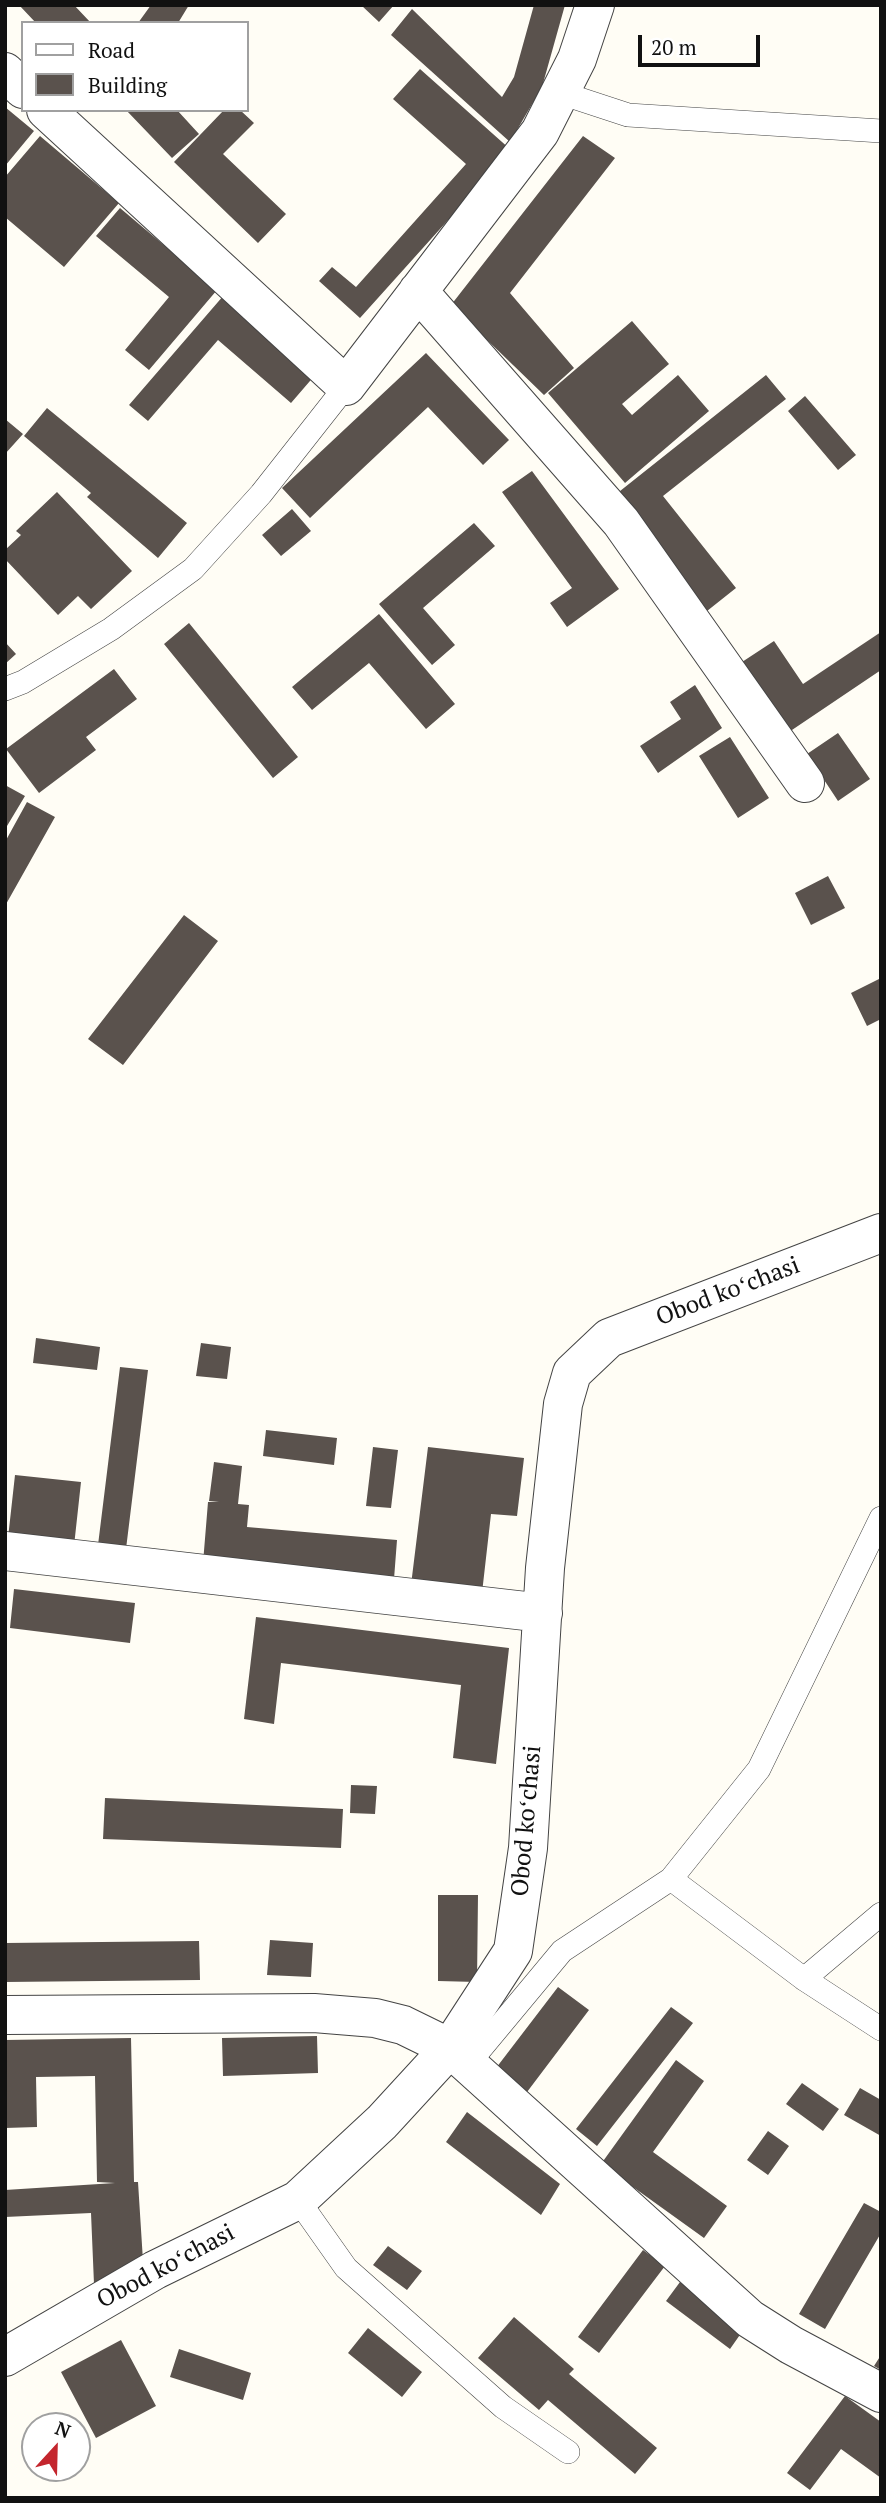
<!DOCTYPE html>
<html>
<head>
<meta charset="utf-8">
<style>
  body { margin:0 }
  #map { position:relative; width:886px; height:2503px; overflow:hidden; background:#fffdf5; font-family:"PT Serif",serif }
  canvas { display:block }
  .frame { position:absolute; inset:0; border:7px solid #111; pointer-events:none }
  .legend { position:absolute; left:21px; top:21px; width:228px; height:91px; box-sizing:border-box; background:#fff; border:2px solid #a0a0a0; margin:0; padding:9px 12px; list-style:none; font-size:21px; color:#111 }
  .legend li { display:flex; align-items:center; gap:14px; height:35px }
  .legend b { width:35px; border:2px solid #a0a0a0 }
  .north { position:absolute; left:21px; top:2412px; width:70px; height:70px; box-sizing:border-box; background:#fff; border:2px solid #a0a0a0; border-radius:50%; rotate:22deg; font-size:19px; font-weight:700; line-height:28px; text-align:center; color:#111 }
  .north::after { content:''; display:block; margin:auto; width:24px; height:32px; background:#c4262e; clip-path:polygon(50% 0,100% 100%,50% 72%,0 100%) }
  .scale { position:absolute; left:638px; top:35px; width:122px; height:32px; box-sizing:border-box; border:4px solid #111; border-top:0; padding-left:9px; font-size:21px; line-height:24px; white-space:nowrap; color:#111; -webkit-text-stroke:5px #fff; paint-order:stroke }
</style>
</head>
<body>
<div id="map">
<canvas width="886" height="2503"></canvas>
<div class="frame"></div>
<ul class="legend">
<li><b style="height:9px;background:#fff"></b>Road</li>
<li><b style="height:19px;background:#5a524d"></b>Building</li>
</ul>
<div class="north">N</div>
<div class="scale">20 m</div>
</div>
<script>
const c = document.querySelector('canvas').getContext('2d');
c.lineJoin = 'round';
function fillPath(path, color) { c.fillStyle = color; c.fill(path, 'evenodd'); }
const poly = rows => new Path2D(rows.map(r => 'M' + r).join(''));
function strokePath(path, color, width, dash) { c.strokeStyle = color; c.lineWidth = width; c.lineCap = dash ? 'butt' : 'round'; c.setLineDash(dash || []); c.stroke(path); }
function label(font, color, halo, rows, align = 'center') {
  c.font = font + ' "PT Serif",serif'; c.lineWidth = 7; c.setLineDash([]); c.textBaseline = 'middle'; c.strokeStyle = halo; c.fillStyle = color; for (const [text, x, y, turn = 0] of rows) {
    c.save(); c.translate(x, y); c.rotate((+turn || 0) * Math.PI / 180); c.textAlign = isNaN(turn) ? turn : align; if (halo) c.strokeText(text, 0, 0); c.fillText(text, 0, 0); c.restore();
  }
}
fillPath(poly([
  [19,5,74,5,91,23,36,23],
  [151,5,189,5,178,23,138,23],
  [361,5,394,5,379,22],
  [534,5,565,5,542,87,510,142,391,35,412,9,502,97,514,77],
  [420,69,511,150,360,318,319,281,332,267,356,287,466,164,393,99],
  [5,107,34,131,5,166],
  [126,110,177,110,199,134,172,158],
  [224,110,240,110,254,123,223,154,286,214,258,243,174,162],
  [40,136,119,203,64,267,5,217,5,177],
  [583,136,615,158,510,293,574,368,544,395,451,305],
  [120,208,217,290,149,370,125,350,169,297,96,236],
  [224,295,316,374,291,403,218,340,148,421,129,405],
  [632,321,669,364,622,404,632,415,678,375,709,411,625,483,548,393],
  [426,353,509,440,483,465,428,407,310,518,282,488],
  [766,375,786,399,663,496,736,588,702,615,610,499],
  [805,396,856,455,838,470,788,411],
  [47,408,187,523,158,558,87,497,91,493,24,436],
  [5,419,23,434,5,454],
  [532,471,619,589,567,627,550,603,572,588,502,492],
  [57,492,132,571,91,609,78,596,58,615,5,559,5,550,21,535,16,531],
  [292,509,311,531,281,556,262,535],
  [474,523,495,546,423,608,455,645,432,665,379,604],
  [379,614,455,704,426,729,369,663,312,710,292,687],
  [189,623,298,757,273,778,164,644],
  [881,632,881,670,789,732,742,662,774,641,803,684],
  [5,642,16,654,5,664],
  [114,669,137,699,86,737,96,750,39,793,6,749],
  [695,685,722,728,658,773,640,746,681,719,670,702],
  [838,733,870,779,838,801,807,754],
  [730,737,769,798,738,818,699,756],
  [5,785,25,796,7,826,5,825],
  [27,802,55,817,5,906,5,842],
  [828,876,845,908,811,925,795,893],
  [184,915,218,941,123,1065,88,1039],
  [881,978,881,1019,867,1026,851,993],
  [36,1338,100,1347,97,1370,33,1363],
  [201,1343,231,1347,227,1379,196,1376],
  [120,1367,148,1370,126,1549,98,1545],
  [266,1430,337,1438,334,1465,263,1456],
  [373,1447,398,1450,391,1508,366,1506],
  [428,1447,524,1458,517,1516,491,1514,482,1593,411,1585],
  [214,1462,242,1466,238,1504,249,1505,247,1527,397,1540,394,1579,203,1563,208,1502,219,1502,209,1501],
  [15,1475,81,1482,74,1546,8,1538],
  [14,1589,135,1603,130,1643,10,1628],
  [256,1617,509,1648,496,1764,453,1758,461,1685,281,1663,274,1724,244,1719],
  [351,1785,377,1786,375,1814,350,1813],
  [105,1798,343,1809,341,1848,103,1839],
  [438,1895,478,1895,477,1982,438,1981],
  [270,1940,313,1943,311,1977,267,1975],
  [199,1941,200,1980,5,1982,5,1943],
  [558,1987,589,2010,524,2096,493,2072],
  [671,2007,693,2023,597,2146,576,2129],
  [317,2036,318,2073,223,2076,222,2038],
  [131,2038,134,2182,138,2182,143,2261,94,2284,91,2213,5,2217,5,2190,115,2183,97,2182,95,2076,36,2077,37,2127,5,2128,5,2040],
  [676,2060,704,2081,653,2152,727,2206,704,2238,601,2164],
  [802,2083,839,2109,823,2131,786,2104],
  [860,2088,881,2100,881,2136,844,2115],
  [467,2112,560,2184,541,2215,446,2142],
  [768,2131,789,2146,768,2175,747,2160],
  [864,2203,881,2212,881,2233,825,2329,799,2314],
  [388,2246,422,2271,407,2290,373,2265],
  [643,2250,665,2266,599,2353,578,2337],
  [680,2282,744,2329,730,2349,666,2301],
  [514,2317,574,2369,569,2374,657,2448,635,2474,548,2400,539,2410,478,2358],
  [368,2328,422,2372,402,2397,348,2353],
  [121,2340,156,2406,96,2438,61,2372],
  [179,2349,251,2373,243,2400,170,2377],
  [881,2355,881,2370,874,2366],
  [845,2396,881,2422,881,2478,841,2449,810,2490,787,2473]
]), '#5a524d');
const service = poly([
  [561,93,628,115,881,131],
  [5,689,23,682,111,629,193,569,261,494,346,386],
  [671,1879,804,1979,881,2029],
  [804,1979,881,1914],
  [468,2064,562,1951,671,1879,759,1769,881,1518],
  [298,2200,346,2268,503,2407,568,2452]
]);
const minor = poly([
  [5,72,23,89],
  [46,110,346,386,540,132,577,59,595,5],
  [418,291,621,522,805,783],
  [5,1551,543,1613],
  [5,2015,314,2013,375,2018,403,2025,450,2048,750,2319,791,2345,881,2393],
  [5,2357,155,2270,298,2200,382,2122,450,2048,513,1951,528,1848,545,1568,563,1404,572,1373,609,1338,881,1233]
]);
strokePath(service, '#444', 24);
strokePath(minor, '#444', 40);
strokePath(service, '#fff', 23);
strokePath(minor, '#fff', 38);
label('24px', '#111', '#fff', [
  ["Obod koʻchasi",728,1292,-21],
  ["Obod koʻchasi",527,1821,-85],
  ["Obod koʻchasi",166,2267,-28]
]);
</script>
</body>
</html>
